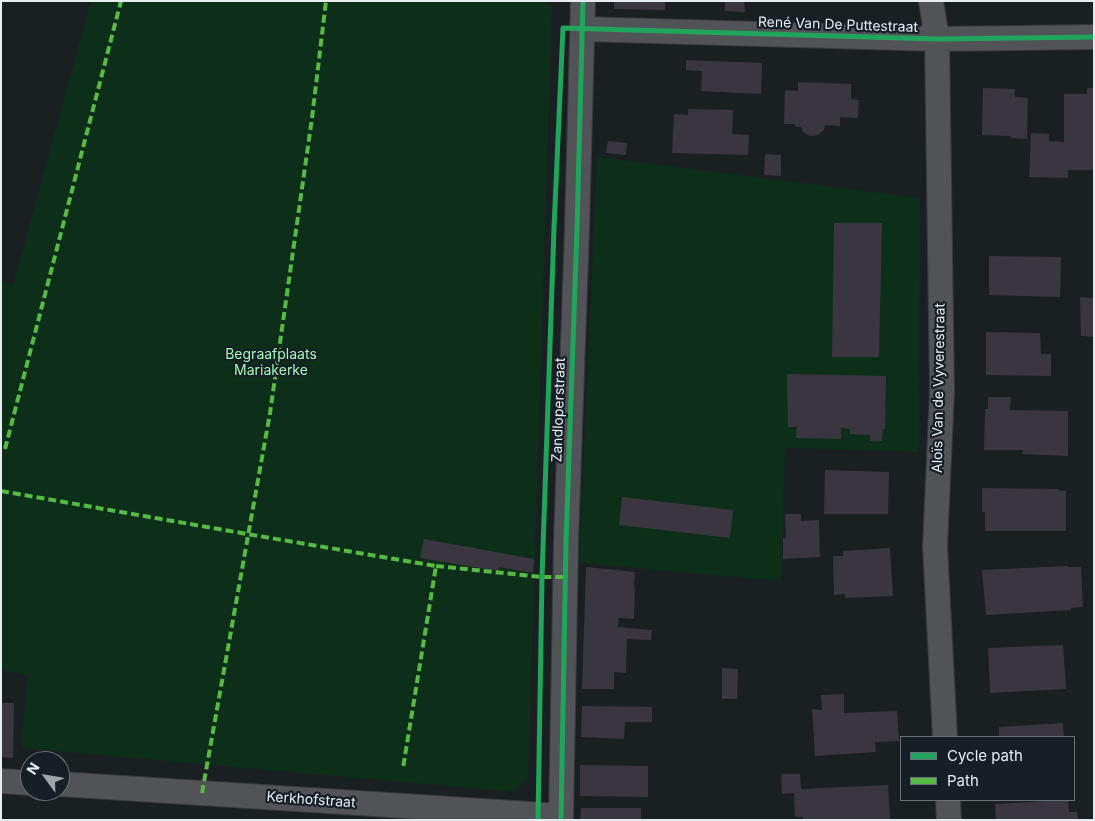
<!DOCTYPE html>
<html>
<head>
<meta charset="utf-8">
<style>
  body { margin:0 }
  #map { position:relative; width:1095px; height:821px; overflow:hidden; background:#1a1f22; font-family:Inter,sans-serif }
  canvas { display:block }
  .frame { position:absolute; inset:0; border:2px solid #e7ecf1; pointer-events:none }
  .legend { position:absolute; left:900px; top:736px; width:175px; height:65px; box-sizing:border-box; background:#171f26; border:1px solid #6a7177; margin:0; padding:6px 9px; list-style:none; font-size:15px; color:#e7ecf1 }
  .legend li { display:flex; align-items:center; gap:10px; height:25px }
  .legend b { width:25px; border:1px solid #6a7177 }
  .north { position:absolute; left:20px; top:751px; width:50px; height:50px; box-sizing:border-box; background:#171f26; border:1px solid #6a7177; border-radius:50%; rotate:302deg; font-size:14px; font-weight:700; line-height:20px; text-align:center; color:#e7ecf1 }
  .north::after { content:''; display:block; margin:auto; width:18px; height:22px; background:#9fa4a9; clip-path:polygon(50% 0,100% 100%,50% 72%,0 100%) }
</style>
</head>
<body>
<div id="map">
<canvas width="1095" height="821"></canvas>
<div class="frame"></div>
<ul class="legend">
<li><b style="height:6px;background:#20a55d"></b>Cycle path</li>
<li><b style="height:6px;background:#58b947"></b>Path</li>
</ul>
<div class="north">N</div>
</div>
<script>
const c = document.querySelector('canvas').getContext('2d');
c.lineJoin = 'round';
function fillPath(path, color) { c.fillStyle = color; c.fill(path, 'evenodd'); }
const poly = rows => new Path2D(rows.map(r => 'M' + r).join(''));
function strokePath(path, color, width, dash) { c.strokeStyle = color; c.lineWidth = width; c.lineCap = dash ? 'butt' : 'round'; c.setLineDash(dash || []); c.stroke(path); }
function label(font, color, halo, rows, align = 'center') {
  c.font = font + ' Inter,sans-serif'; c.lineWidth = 4.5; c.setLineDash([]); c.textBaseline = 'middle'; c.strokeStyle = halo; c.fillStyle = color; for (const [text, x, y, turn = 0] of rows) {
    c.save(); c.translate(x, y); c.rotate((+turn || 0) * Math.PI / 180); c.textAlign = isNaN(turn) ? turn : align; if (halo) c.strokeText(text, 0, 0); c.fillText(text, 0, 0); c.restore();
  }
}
fillPath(poly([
  [91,1,540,1,552,4,528,778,515,792,21,748,28,675,1,670,1,280,13,285],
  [597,157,920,198,919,452,785,448,781,581,579,563]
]), '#0d2f19');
fillPath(poly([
  [614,1,665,1,665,10,614,9],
  [725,1,744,1,745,12,725,11],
  [686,60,762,63,761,94,701,91,702,71,686,70],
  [798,82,851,84,851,99,859,100,858,118,840,117,840,126,825,125,824,130,818,135,810,136,804,133,801,127,795,127,795,124,784,124,785,90,798,91],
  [983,88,1015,89,1015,97,1028,98,1027,139,1010,138,1011,136,982,135],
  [1087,88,1094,88,1094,170,1068,170,1068,178,1029,177,1031,133,1049,134,1049,141,1064,142,1064,94,1087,94],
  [688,109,733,110,732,134,749,135,748,155,672,153,674,114,688,115],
  [608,141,627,143,626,155,606,153],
  [765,154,781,155,781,176,764,175],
  [834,223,882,223,879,357,832,357],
  [989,256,1061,257,1060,297,989,295],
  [1080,297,1094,298,1094,337,1081,336],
  [986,332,1040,333,1041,354,1051,354,1051,376,986,375],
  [787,374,886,376,885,429,883,429,882,441,870,441,870,435,850,434,850,429,841,428,841,439,796,438,797,427,788,427],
  [988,397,1011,397,1010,410,1068,411,1068,456,1022,454,1023,450,984,450,985,409,988,409],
  [825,470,889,472,888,514,824,514],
  [982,488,1058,489,1058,490,1066,491,1066,531,985,531,985,512,982,512],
  [622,497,733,510,730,538,619,525],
  [785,514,801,514,801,521,819,520,820,557,783,559,783,538,786,538],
  [424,539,534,559,533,573,499,567,498,571,420,558],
  [890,548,893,596,845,598,845,594,834,595,833,556,843,556,843,551],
  [1068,566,1068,567,1081,567,1083,607,1071,608,1071,610,986,615,982,570],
  [586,567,635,572,634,587,635,587,634,619,619,618,618,627,652,630,651,640,627,639,626,673,614,672,614,689,582,689],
  [1063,645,1066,689,990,693,988,648],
  [722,668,738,669,737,699,722,699],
  [844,694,844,713,897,711,899,741,875,742,876,752,815,756,812,709,822,710,821,695],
  [1,703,14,703,13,758,1,757],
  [582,706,652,707,652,722,625,722,624,739,581,737],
  [1063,723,1064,737,999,737,999,727],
  [580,765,648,766,648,797,580,796],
  [781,774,800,774,801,789,888,785,890,820,803,820,803,817,795,817,794,793,782,794],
  [1065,800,1068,800,1069,812,1077,812,1078,820,996,820,995,804],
  [581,808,641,808,641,820,580,820]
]), '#3a3640');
const minor = poly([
  [931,1,937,39,942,392,935,546,945,737],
  [582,29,937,39,1094,37],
  [1,781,30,783],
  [60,784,561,816],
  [948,800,949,820],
  [561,820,566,541,577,229,583,1]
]);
strokePath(minor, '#373a3d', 26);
strokePath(minor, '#515356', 24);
strokePath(poly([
  [5,449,121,1],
  [1,491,247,534,436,566,403,768],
  [436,566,542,577,565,577],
  [202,793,270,413,312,118,326,1]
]), '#58b947', 4, [8, 4]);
strokePath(poly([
  [538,820,542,577,554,228,563,28,937,39,1094,37],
  [561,820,566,541,577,229,583,1]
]), '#20a55d', 5);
label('14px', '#e7ecf1', '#171f26', [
  ["René Van De Puttestraat",838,25,2],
  ["Aloïs Van de Vyverestraat",939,388,-89],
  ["Zandloperstraat",559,410,-88],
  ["Kerkhofstraat",311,800,4]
]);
label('14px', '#a0fab5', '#171f26', [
  ["Begraafplaats",271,355],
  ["Mariakerke",271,371]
]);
</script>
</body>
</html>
